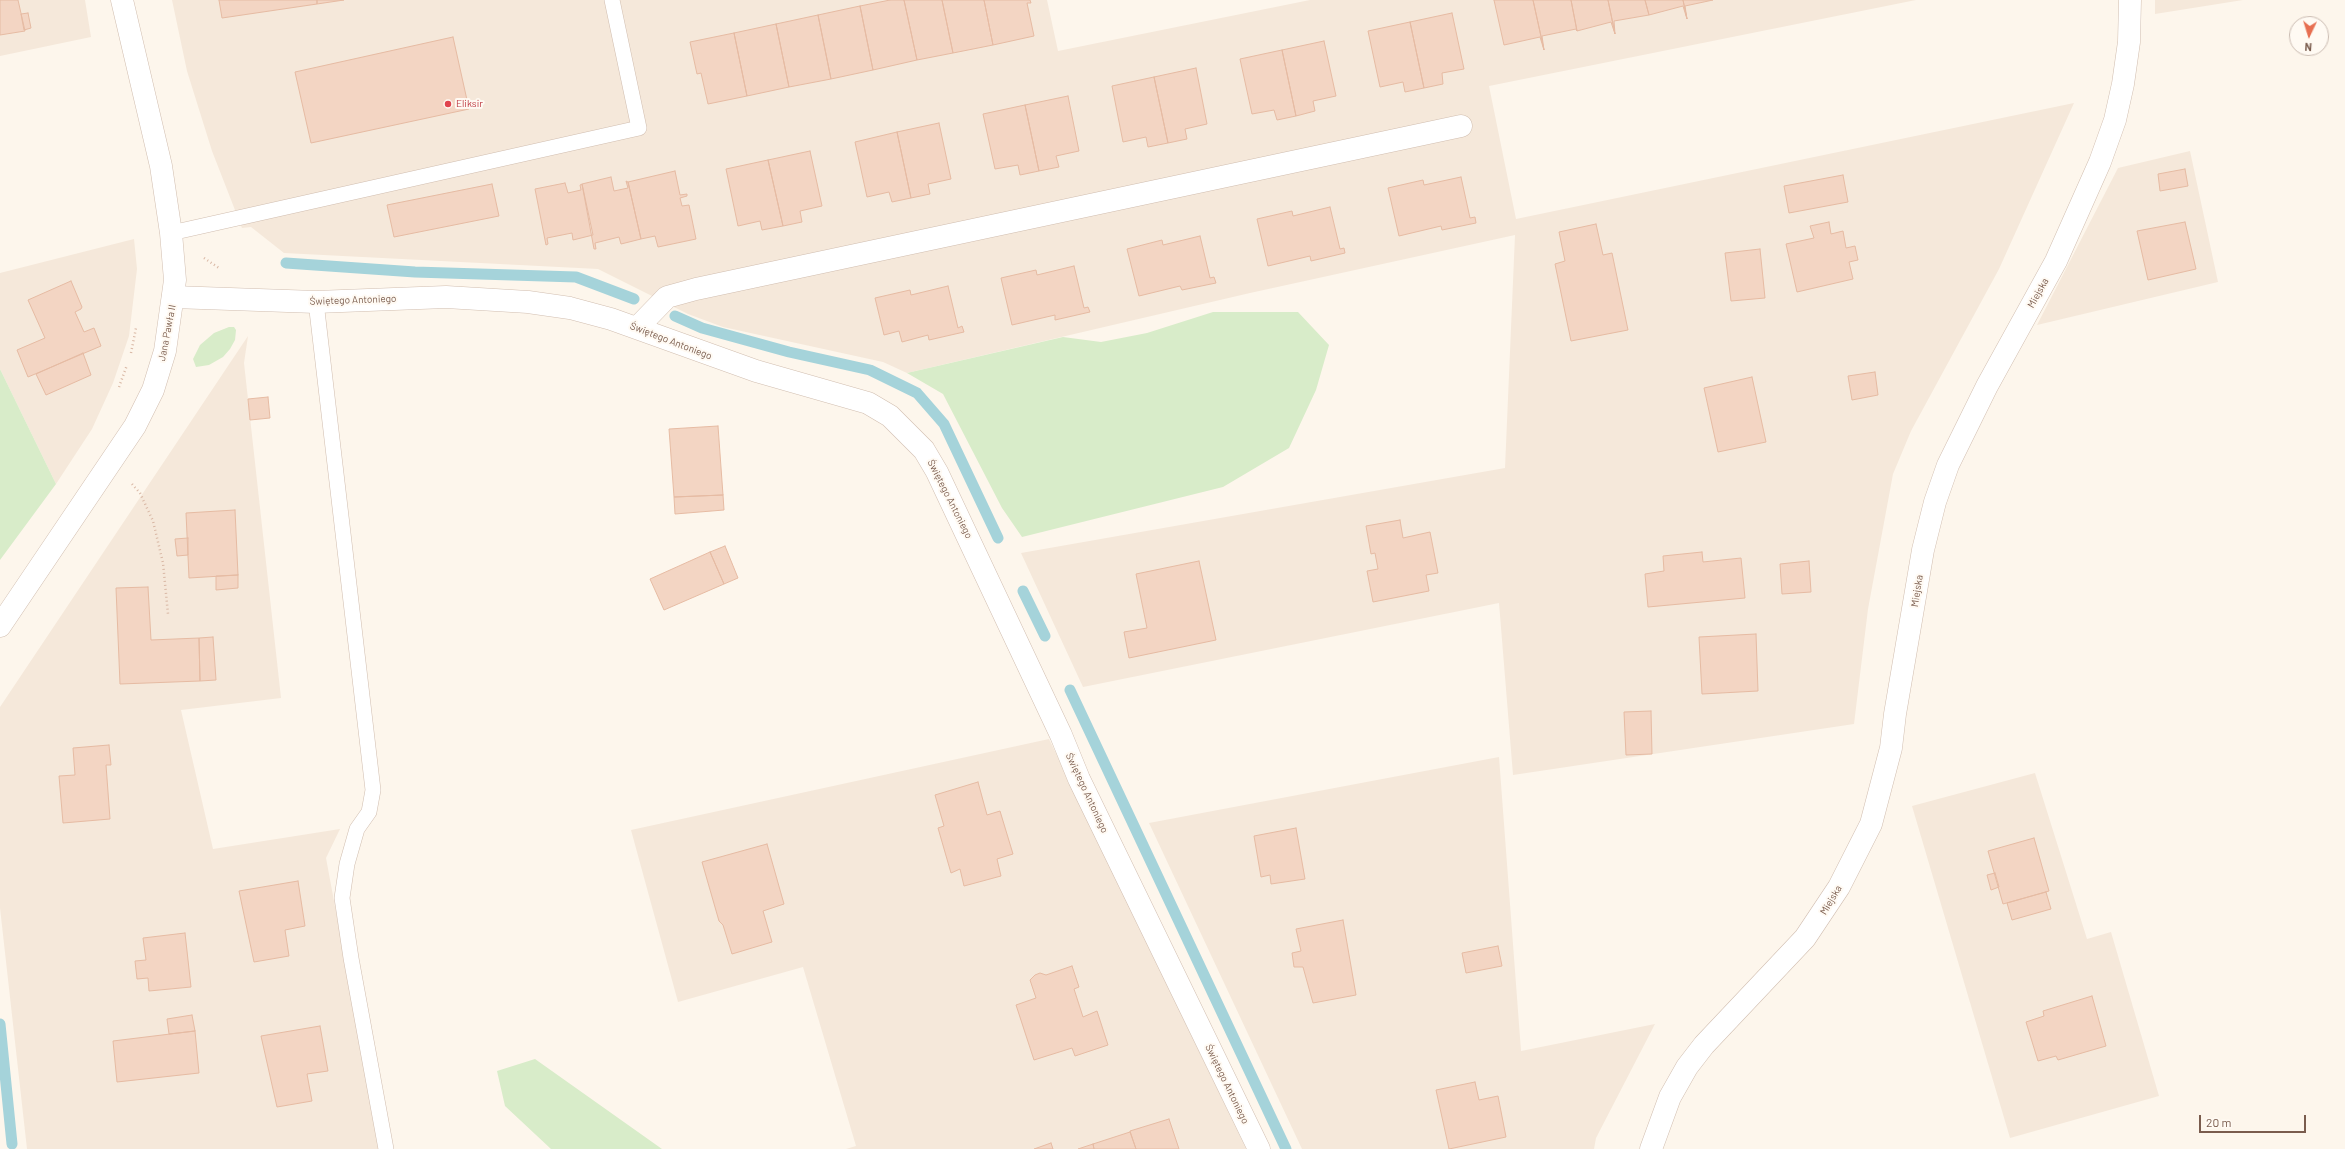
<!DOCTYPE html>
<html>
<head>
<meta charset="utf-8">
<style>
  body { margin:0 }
  #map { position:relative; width:2345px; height:1149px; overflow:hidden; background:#fdf6ec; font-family:Barlow,sans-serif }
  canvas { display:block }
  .north { position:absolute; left:2289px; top:16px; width:40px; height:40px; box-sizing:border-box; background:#fffaf3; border:1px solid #cabbb1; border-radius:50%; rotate:184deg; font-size:11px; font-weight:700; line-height:16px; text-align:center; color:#7a5c4d }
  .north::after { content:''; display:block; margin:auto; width:14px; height:18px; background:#e76f51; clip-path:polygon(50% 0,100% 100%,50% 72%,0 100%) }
  .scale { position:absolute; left:2199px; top:1115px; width:107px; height:18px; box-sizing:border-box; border:2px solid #7a5c4d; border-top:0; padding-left:5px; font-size:12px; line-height:14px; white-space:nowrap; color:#7a5c4d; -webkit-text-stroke:3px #fffaf3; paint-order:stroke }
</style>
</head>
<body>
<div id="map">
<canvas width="2345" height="1149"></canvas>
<div class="north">N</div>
<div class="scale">20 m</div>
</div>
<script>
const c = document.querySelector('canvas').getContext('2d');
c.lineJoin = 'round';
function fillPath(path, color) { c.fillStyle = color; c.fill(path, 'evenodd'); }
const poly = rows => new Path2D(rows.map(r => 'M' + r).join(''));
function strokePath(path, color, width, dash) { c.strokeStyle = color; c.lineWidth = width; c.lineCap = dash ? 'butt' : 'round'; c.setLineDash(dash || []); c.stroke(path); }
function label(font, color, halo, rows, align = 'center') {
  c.font = font + ' Barlow,sans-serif'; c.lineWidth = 4; c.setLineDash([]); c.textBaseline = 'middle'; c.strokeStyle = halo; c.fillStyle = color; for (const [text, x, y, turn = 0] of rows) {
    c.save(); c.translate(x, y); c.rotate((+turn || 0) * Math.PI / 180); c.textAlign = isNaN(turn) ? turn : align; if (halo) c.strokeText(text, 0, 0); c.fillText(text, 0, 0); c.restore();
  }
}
fillPath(poly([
  [0,0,85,0,91,37,0,56],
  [172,0,1047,0,1058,51,1310,0,1916,0,1489,86,1516,219,2074,103,1999,269,1911,431,1893,474,1868,609,1854,724,1513,775,1499,603,1083,687,1021,553,1505,468,1515,235,1250,293,907,373,883,362,723,327,688,314,598,269,284,253,251,227,242,228,212,151,187,71],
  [2155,0,2243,0,2155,14],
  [2190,151,2218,282,2037,325,2118,168],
  [134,239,137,269,129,336,113,383,92,429,56,484,0,369,0,273],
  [248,336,244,363,281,698,181,710,213,849,340,829,326,858,380,1149,27,1149,0,908,0,707],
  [1049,739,1246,1149,846,1149,856,1146,803,967,678,1002,631,830],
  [1499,757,1521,1051,1655,1024,1596,1138,1594,1149,1302,1149,1149,823],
  [2035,773,2087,939,2111,932,2159,1096,2010,1138,1912,806]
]), '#f5e8da');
fillPath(poly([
  [1213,312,1298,312,1329,345,1316,390,1289,448,1223,487,1022,537,1002,508,943,394,907,373,1063,337,1101,342,1147,333],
  [229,327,234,327,236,330,235,340,230,349,223,357,209,365,196,367,193,359,200,345,214,333],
  [0,369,56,484,0,560],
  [535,1059,662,1149,551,1149,505,1106,497,1071]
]), '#d8ecc9');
strokePath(poly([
  [286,263,415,272,576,277,634,299],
  [675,316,702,328,789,352,870,370,917,393,944,424,998,538],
  [1023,591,1045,636],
  [1070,690,1286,1149],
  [0,1024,12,1144]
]), '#a5d3da', 11);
const building = poly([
  [0,0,18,0,25,31,0,35,0,0],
  [219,0,317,0,317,4,222,18,219,0],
  [317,0,344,0,317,4,317,0],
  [890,0,904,0,917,60,873,70,860,6,890,0],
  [904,0,942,0,953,53,917,60,904,0],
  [942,0,984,0,993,45,953,53,942,0],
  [984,0,1030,0,1031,3,1027,3,1034,36,993,45,984,0],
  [1494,0,1533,0,1544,50,1540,37,1504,45,1494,0],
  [1533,0,1571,0,1577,31,1576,29,1542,36,1544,50,1533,0],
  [1571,0,1608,0,1615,34,1611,22,1577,31,1571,0],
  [1608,0,1645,0,1649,15,1614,21,1615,34,1608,0],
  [1645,0,1683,0,1687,19,1683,6,1649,15,1645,0],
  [1683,0,1713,0,1685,6,1687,19,1683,0],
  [860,6,873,70,831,79,818,15,860,6],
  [28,13,31,28,24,30,21,14,28,13],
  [1452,13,1464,69,1442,73,1443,84,1424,88,1410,22,1452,13],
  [818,15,831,79,789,87,776,24,818,15],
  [1410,22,1424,88,1405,92,1403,82,1380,87,1368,31,1410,22],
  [776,24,789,87,747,96,734,33,776,24],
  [734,33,747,96,708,104,701,73,697,74,690,42,734,33],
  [453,37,469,109,311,143,295,72,453,37],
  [1324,41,1336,96,1313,101,1315,111,1296,116,1282,50,1324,41],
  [1282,50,1296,116,1277,120,1274,110,1252,114,1240,59,1282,50],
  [1196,68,1207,124,1185,129,1187,139,1168,143,1154,77,1196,68],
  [1154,77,1168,143,1148,147,1146,137,1123,142,1112,86,1154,77],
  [1068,96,1079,151,1056,156,1059,167,1039,171,1025,105,1068,96],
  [1025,105,1039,171,1020,175,1018,165,995,169,983,114,1025,105],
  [939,123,951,179,928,184,930,194,911,198,897,132,939,123],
  [897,132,911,198,892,202,889,192,867,197,855,142,897,132],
  [810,151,822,206,800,211,802,222,783,226,768,160,810,151],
  [768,160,783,226,762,230,760,221,738,226,726,169,768,160],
  [2185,169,2188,186,2160,191,2158,174,2185,169],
  [675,171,680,195,687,194,687,196,680,198,682,206,689,205,696,239,658,247,655,236,641,239,628,182,675,171],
  [1843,175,1848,202,1789,213,1784,186,1843,175],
  [611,177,614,191,628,188,626,181,628,182,641,239,621,244,619,237,595,243,596,249,594,249,582,184,611,177],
  [1461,177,1470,218,1475,217,1476,223,1442,230,1441,226,1399,236,1388,188,1423,180,1424,185,1461,177],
  [565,183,568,193,581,190,580,185,582,184,593,235,573,240,572,233,547,238,548,244,546,245,535,189,565,183],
  [492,184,499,216,394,237,387,205,492,184],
  [1330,207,1340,249,1344,248,1345,253,1311,261,1310,256,1268,266,1257,219,1292,211,1293,216,1330,207],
  [1829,222,1831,234,1843,231,1846,248,1855,246,1858,260,1849,262,1853,279,1797,292,1786,244,1814,238,1810,226,1829,222],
  [2185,222,2196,269,2148,280,2137,231,2185,222],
  [1596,224,1603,255,1612,253,1628,330,1571,341,1555,264,1565,261,1559,232,1596,224],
  [1200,236,1210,278,1214,277,1216,283,1182,290,1180,286,1139,296,1127,249,1162,240,1163,245,1200,236],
  [1760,249,1765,298,1731,301,1725,253,1760,249],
  [1074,266,1084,308,1088,307,1090,312,1055,320,1055,315,1012,325,1001,278,1036,270,1037,275,1074,266],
  [71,281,82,307,81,309,75,312,84,332,94,328,101,346,28,377,17,350,45,338,28,300,71,281],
  [948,286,958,328,962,326,964,332,929,340,928,335,902,342,899,331,884,335,875,298,910,290,911,295,948,286],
  [83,353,91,375,46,395,36,374,83,353],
  [1875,372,1878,395,1852,400,1848,376,1875,372],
  [1752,377,1766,442,1718,452,1704,388,1752,377],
  [268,397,270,418,250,420,248,399,268,397],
  [718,426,723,495,674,497,669,429,718,426],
  [723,495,724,510,675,514,674,497,723,495],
  [235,510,238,575,189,578,186,513,235,510],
  [1400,520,1403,538,1430,532,1438,573,1426,575,1429,591,1373,602,1367,571,1378,569,1375,553,1371,554,1366,526,1400,520],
  [188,538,188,555,177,556,175,539,188,538],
  [725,546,738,578,724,584,710,552,725,546],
  [710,552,724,584,664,610,650,579,710,552],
  [1702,552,1703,562,1741,558,1745,598,1648,607,1645,574,1664,571,1663,556,1702,552],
  [1199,561,1216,640,1129,658,1124,632,1147,628,1136,574,1199,561],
  [1809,561,1811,592,1782,594,1780,564,1809,561],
  [238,575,238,588,216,590,216,576,238,575],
  [148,587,151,640,199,638,200,681,120,684,116,588,148,587],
  [1756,634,1758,691,1702,694,1699,637,1756,634],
  [213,637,216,680,200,681,199,638,213,637],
  [1651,711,1652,754,1626,755,1624,712,1651,711],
  [109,745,111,765,106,765,110,819,63,823,59,776,75,775,73,748,109,745],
  [978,782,987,815,1000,811,1013,854,997,859,1001,876,964,886,960,869,951,873,938,828,944,826,935,795,978,782],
  [1296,828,1305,879,1271,884,1270,875,1261,877,1254,836,1296,828],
  [2034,838,2049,891,2003,904,1988,851,2034,838],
  [767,844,784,904,763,911,772,942,732,954,723,925,719,921,702,862,767,844],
  [1995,873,1999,887,1991,890,1987,875,1995,873],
  [298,881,305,926,285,930,289,956,254,962,239,891,298,881],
  [2046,892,2051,909,2012,920,2007,903,2046,892],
  [1343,920,1356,995,1313,1003,1303,967,1294,967,1292,953,1301,951,1296,929,1343,920],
  [185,933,191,987,149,991,148,978,137,979,135,961,146,960,143,938,185,933],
  [1498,946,1502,966,1466,973,1462,953,1498,946],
  [1072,966,1079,987,1074,989,1083,1017,1097,1011,1108,1045,1075,1056,1072,1048,1034,1060,1016,1005,1036,998,1030,980,1035,975,1040,973,1046,975,1072,966],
  [2092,996,2106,1046,2058,1060,2056,1056,2038,1061,2026,1022,2044,1016,2043,1011,2092,996],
  [192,1015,195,1031,169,1034,167,1019,192,1015],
  [320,1026,328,1071,307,1074,312,1101,277,1107,261,1036,320,1026],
  [195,1031,199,1073,117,1082,113,1041,195,1031],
  [1475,1082,1479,1100,1498,1096,1506,1137,1449,1149,1436,1090,1475,1082],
  [1169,1119,1179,1149,1136,1149,1130,1131,1169,1119],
  [1130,1132,1136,1149,1094,1149,1093,1144,1130,1132],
  [1051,1143,1053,1149,1034,1149,1051,1143],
  [1093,1144,1094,1149,1078,1149,1093,1144]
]);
fillPath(building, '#f3d5c3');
strokePath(building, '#e6bba3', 1);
const service = poly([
  [171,233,639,128,612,0],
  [316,302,373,790,369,812,357,829,347,864,342,898,351,958,386,1149]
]);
const minor = poly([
  [173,297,316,302,446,297,528,302,570,308,611,319,756,371,868,403,890,416,924,450,937,472,1061,735,1079,779,1259,1149],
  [637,328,667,297,696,289,1461,126],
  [1651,1149,1670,1097,1687,1067,1704,1045,1805,938,1839,887,1871,824,1891,748,1895,714,1923,550,1935,502,1948,465,1987,386,2056,261,2100,162,2115,120,2123,84,2129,42,2130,0]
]);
const tertiary = poly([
  [0,626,135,426,153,390,165,351,175,280,171,233,161,166,122,0]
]);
strokePath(service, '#d1beb0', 16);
strokePath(minor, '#d1beb0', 23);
strokePath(tertiary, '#d1beb0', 23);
strokePath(poly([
  [204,258,219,268],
  [131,353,136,328],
  [119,387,127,365],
  [132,484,140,493,153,521,163,563,168,614]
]), '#d9b8a5', 2.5, [1, 3]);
strokePath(service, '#fff', 15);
strokePath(minor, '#fff', 22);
strokePath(tertiary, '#fff', 22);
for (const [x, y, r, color] of [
  [448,104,4,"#e0444e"]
]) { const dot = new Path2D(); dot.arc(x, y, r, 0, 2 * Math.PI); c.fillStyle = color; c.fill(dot); strokePath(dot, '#fffaf3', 1.5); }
label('10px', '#be3a42', '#fffaf3', [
  ["Eliksir",456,104]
], 'left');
label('10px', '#7a5c4d', '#fffaf3', [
  ["Miejska",2038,293,-61],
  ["Świętego Antoniego",353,300,-2],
  ["Jana Pawła II",167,333,-79],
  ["Świętego Antoniego",671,341,21],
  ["Świętego Antoniego",950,499,63],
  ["Miejska",1917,591,-81],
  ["Świętego Antoniego",1087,793,65],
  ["Miejska",1831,900,-59],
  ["Świętego Antoniego",1227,1084,64]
]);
</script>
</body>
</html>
